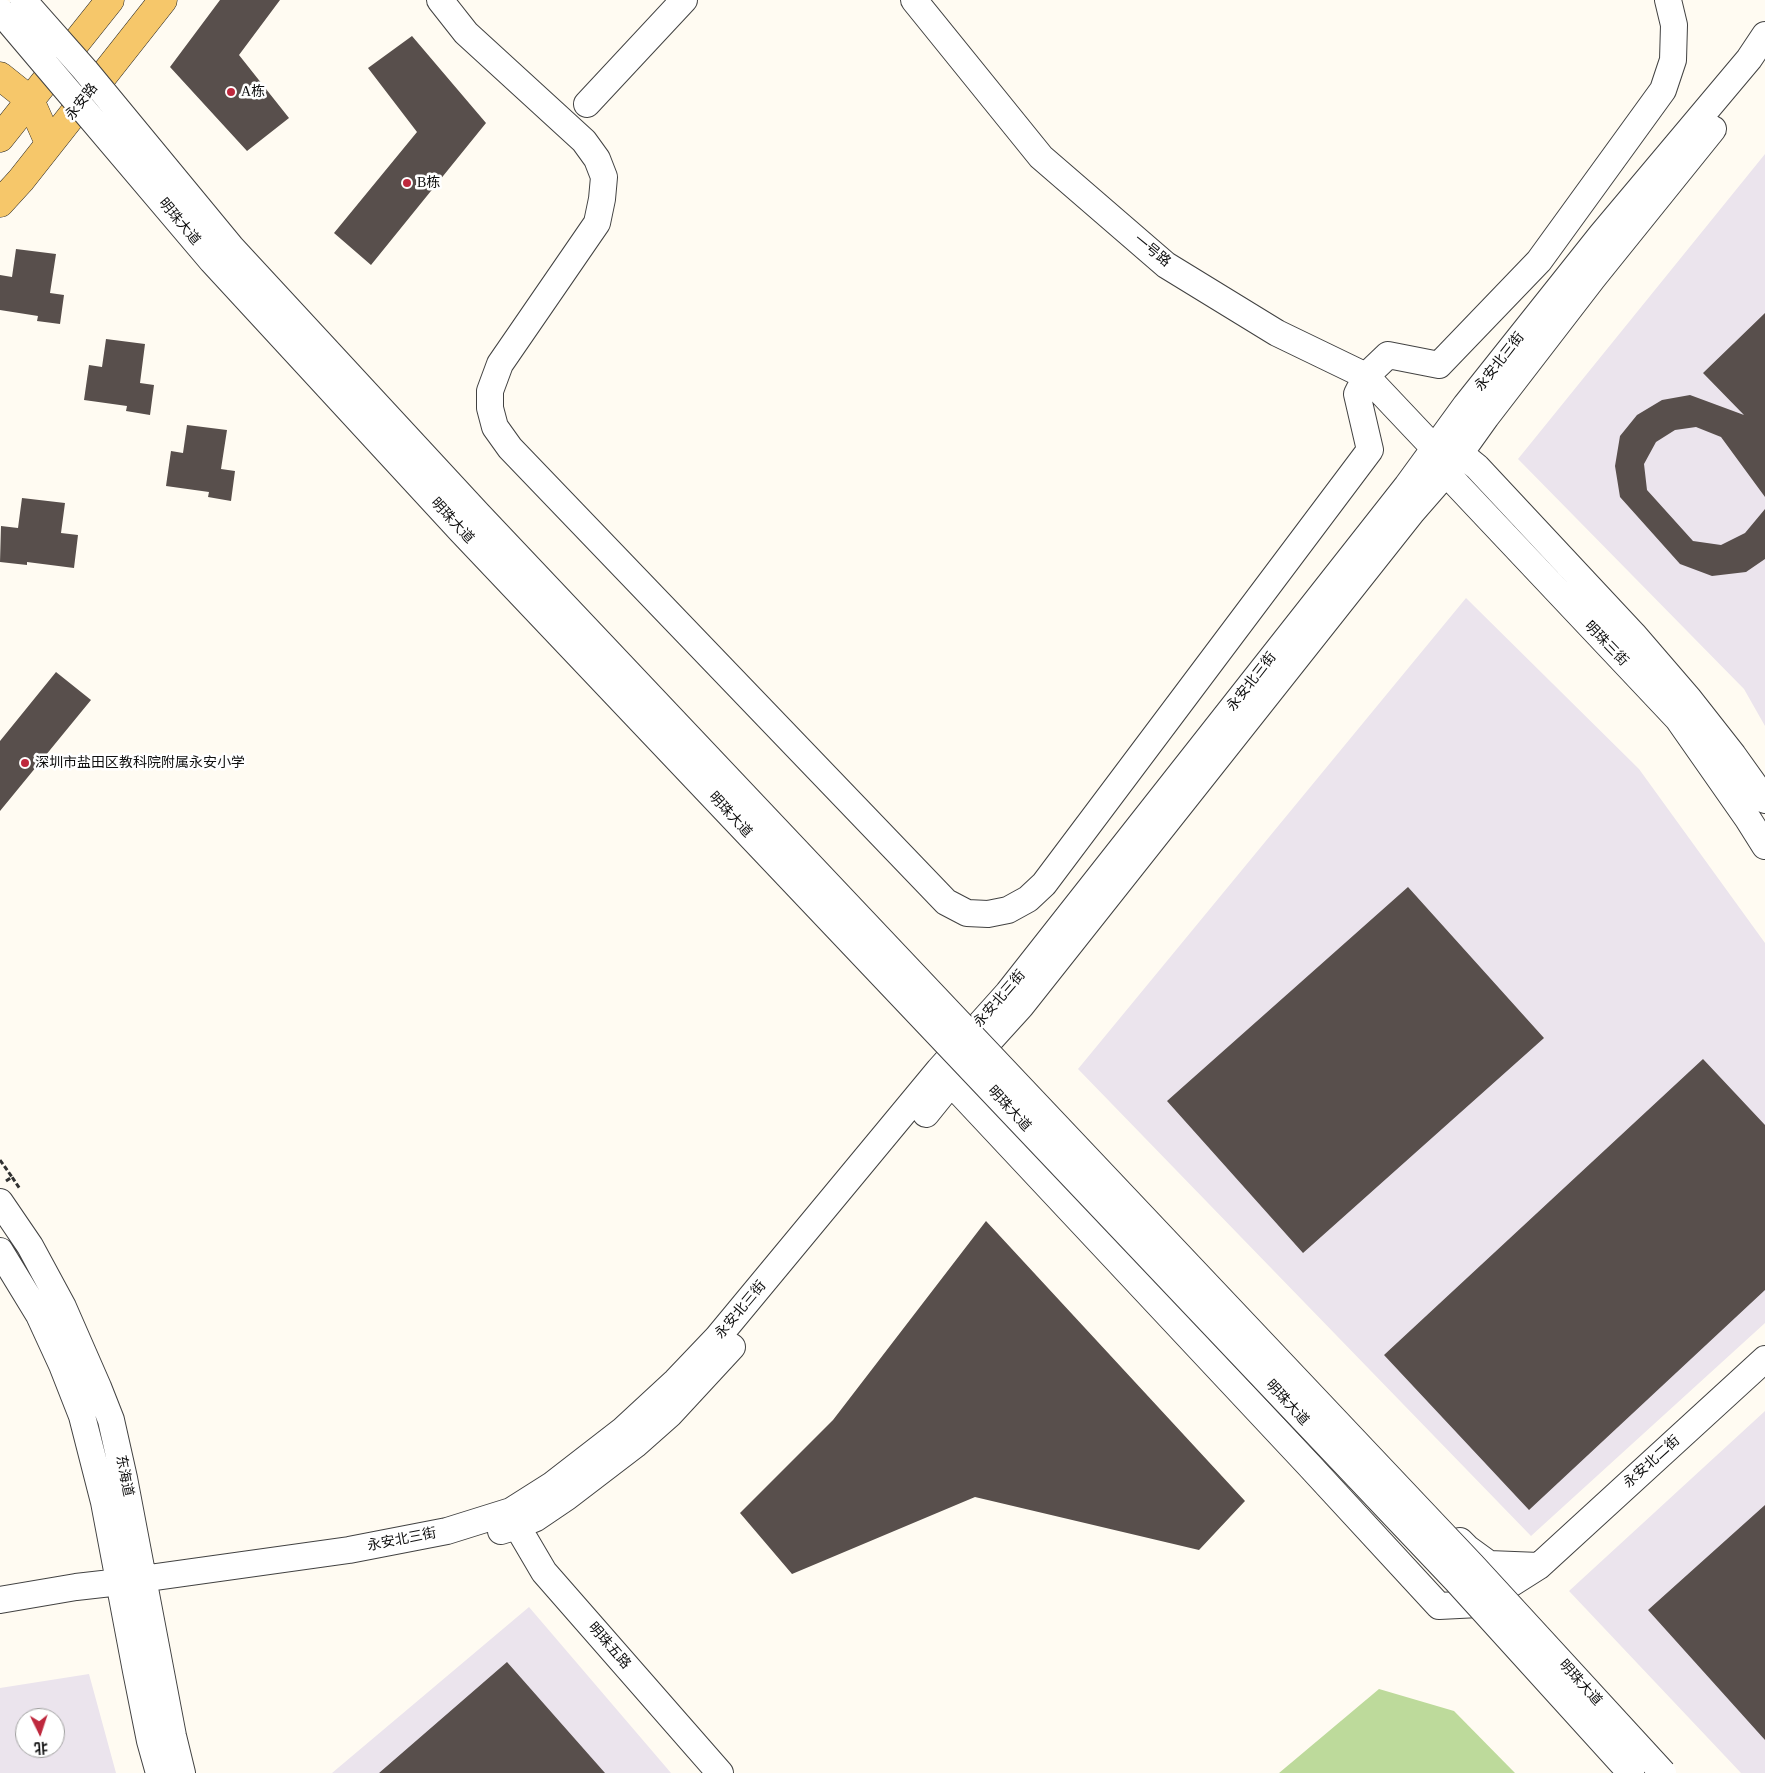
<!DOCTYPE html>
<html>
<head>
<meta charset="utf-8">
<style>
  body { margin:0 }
  #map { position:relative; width:1765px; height:1773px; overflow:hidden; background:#fffbf2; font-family:"Times New Roman","Noto Sans SC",serif }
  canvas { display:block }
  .north { position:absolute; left:15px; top:1708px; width:50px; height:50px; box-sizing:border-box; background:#fff; border:1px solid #9f9f9f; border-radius:50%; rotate:176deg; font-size:14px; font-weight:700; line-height:20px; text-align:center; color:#0f0f0f }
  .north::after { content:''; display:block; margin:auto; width:18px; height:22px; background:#be283d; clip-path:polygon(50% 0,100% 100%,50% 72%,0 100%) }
</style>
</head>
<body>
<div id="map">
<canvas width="1765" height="1773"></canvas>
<div class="north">北</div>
</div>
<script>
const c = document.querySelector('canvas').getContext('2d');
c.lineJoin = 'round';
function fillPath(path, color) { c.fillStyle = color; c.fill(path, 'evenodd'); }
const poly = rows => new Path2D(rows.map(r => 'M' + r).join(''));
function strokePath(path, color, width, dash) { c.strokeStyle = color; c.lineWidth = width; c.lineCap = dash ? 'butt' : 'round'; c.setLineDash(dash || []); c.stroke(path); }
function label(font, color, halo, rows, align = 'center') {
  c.font = font + ' "Times New Roman","Noto Sans SC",serif'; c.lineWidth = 5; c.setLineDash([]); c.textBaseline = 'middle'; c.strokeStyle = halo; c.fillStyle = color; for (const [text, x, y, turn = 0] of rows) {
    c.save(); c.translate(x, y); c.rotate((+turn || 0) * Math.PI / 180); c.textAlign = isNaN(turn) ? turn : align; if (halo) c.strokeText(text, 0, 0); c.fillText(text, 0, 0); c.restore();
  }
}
fillPath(poly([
  [1765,154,1765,726,1744,689,1518,459],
  [1466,598,1639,769,1765,943,1765,1323,1531,1536,1078,1069],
  [1765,1411,1765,1773,1741,1773,1569,1591],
  [529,1607,671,1773,332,1773],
  [89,1674,116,1773,0,1773,0,1688],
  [25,1718,55,1718,55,1748,25,1748]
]), '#ebe4ed');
fillPath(poly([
  [1379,1689,1454,1711,1515,1773,1279,1773]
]), '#bdda9b');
fillPath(poly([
  [220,0,280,0,239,55,289,118,247,151,170,67],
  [412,36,486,123,371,265,334,233,417,132,368,68],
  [16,249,56,254,50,293,64,295,60,324,37,321,38,316,0,310,0,275,12,277],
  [1765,313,1765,497,1721,437,1696,427,1675,430,1656,442,1644,464,1647,490,1693,541,1721,545,1745,533,1765,509,1765,559,1746,572,1712,576,1680,564,1620,497,1615,466,1620,436,1637,415,1662,400,1690,395,1744,415,1703,373],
  [106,339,145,344,140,383,154,385,150,415,126,411,127,406,84,400,89,365,102,367],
  [187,425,227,430,221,469,235,471,231,501,208,497,209,492,166,486,171,451,183,453],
  [22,498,65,503,61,533,78,535,74,568,27,562,27,565,0,562,1,526,18,528],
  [56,672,91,700,0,811,0,741],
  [1408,887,1544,1038,1303,1253,1167,1101],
  [1703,1059,1765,1125,1765,1290,1529,1510,1384,1355],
  [986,1221,1245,1501,1199,1550,975,1497,792,1574,740,1513,833,1420],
  [1765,1505,1765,1740,1648,1610],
  [507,1662,605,1773,379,1773]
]), '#584f4c');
const minor = poly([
  [440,0,466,33,584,141,597,159,604,177,602,199,597,223,500,364,490,391,490,408,495,427,510,448,946,902,967,913,988,914,1008,910,1028,899,1044,884,1370,450,1357,394,1366,376,1388,355,1439,365,1539,261,1663,90,1673,60,1674,25,1668,0],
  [914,0,1041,157,1166,265,1277,333,1366,376,1434,448],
  [587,104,684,0],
  [1445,441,1477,467,1633,634,1689,699,1733,755,1765,800],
  [1432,462,1446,473,1678,719,1748,819,1765,846],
  [939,1070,1308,1464,1439,1606,1479,1604,1539,1566,1765,1359],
  [926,1114,951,1083,1021,1006,1412,512,1446,473,1486,417,1593,278,1713,129],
  [0,1202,30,1246,63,1307,98,1387,111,1420,124,1478,173,1736,182,1773],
  [0,1251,39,1315,62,1365,82,1416,104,1502,136,1671,150,1741,159,1773],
  [511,1512,517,1526,544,1572,720,1773],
  [501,1531,517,1526,536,1518,567,1497,635,1445,670,1414,732,1347],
  [1460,1541,1467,1548,1489,1564,1539,1566],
  [0,1600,76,1587,120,1582,349,1550,447,1531,511,1511,552,1485,623,1430,676,1381,717,1338,939,1070,1008,993,1407,486,1466,405,1602,234,1749,59,1765,35]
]);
const major = poly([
  [0,76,30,100,49,143],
  [0,138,110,0],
  [0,203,21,180,163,0]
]);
strokePath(minor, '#424242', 28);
strokePath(major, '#202020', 29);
strokePath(poly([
  [0,1160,12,1177],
  [6,1181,12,1177,20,1189]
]), '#313131', 3, [5, 2.5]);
strokePath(minor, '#fff', 26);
strokePath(major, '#f6c76a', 28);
const minorBridge = poly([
  [23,0,85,70,231,247,478,514,1472,1565,1663,1773],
  [0,11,212,261,461,531,1456,1580,1631,1773]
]);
strokePath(minorBridge, '#424242', 28, []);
strokePath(minorBridge, '#fff', 26);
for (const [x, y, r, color] of [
  [231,92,5,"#be283d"],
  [407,183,5,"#be283d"],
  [25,763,5,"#be283d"]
]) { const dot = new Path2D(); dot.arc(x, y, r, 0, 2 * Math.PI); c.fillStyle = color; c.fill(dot); strokePath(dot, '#fff', 2); }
label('14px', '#0f0f0f', '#fff', [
  ["A栋",241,92],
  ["B栋",417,183],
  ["深圳市盐田区教科院附属永安小学",35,763]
], 'left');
label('14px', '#0f0f0f', '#fff', [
  ["永安路",82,102,-52],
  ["明珠大道",179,222,50],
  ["一号路",1152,251,39],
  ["永安北三街",1500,362,-52],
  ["明珠大道",452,521,47],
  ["明珠三街",1606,644,46],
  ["永安北三街",1252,682,-52],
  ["明珠大道",730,815,47],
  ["永安北三街",1000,999,-49],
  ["明珠大道",1009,1109,47],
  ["永安北三街",741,1310,-50],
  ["明珠大道",1287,1403,47],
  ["永安北二街",1652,1462,-42],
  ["东海道",124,1476,79],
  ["永安北三街",402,1540,-11],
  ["明珠五路",609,1646,49],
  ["明珠大道",1580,1683,48]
]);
</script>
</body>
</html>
